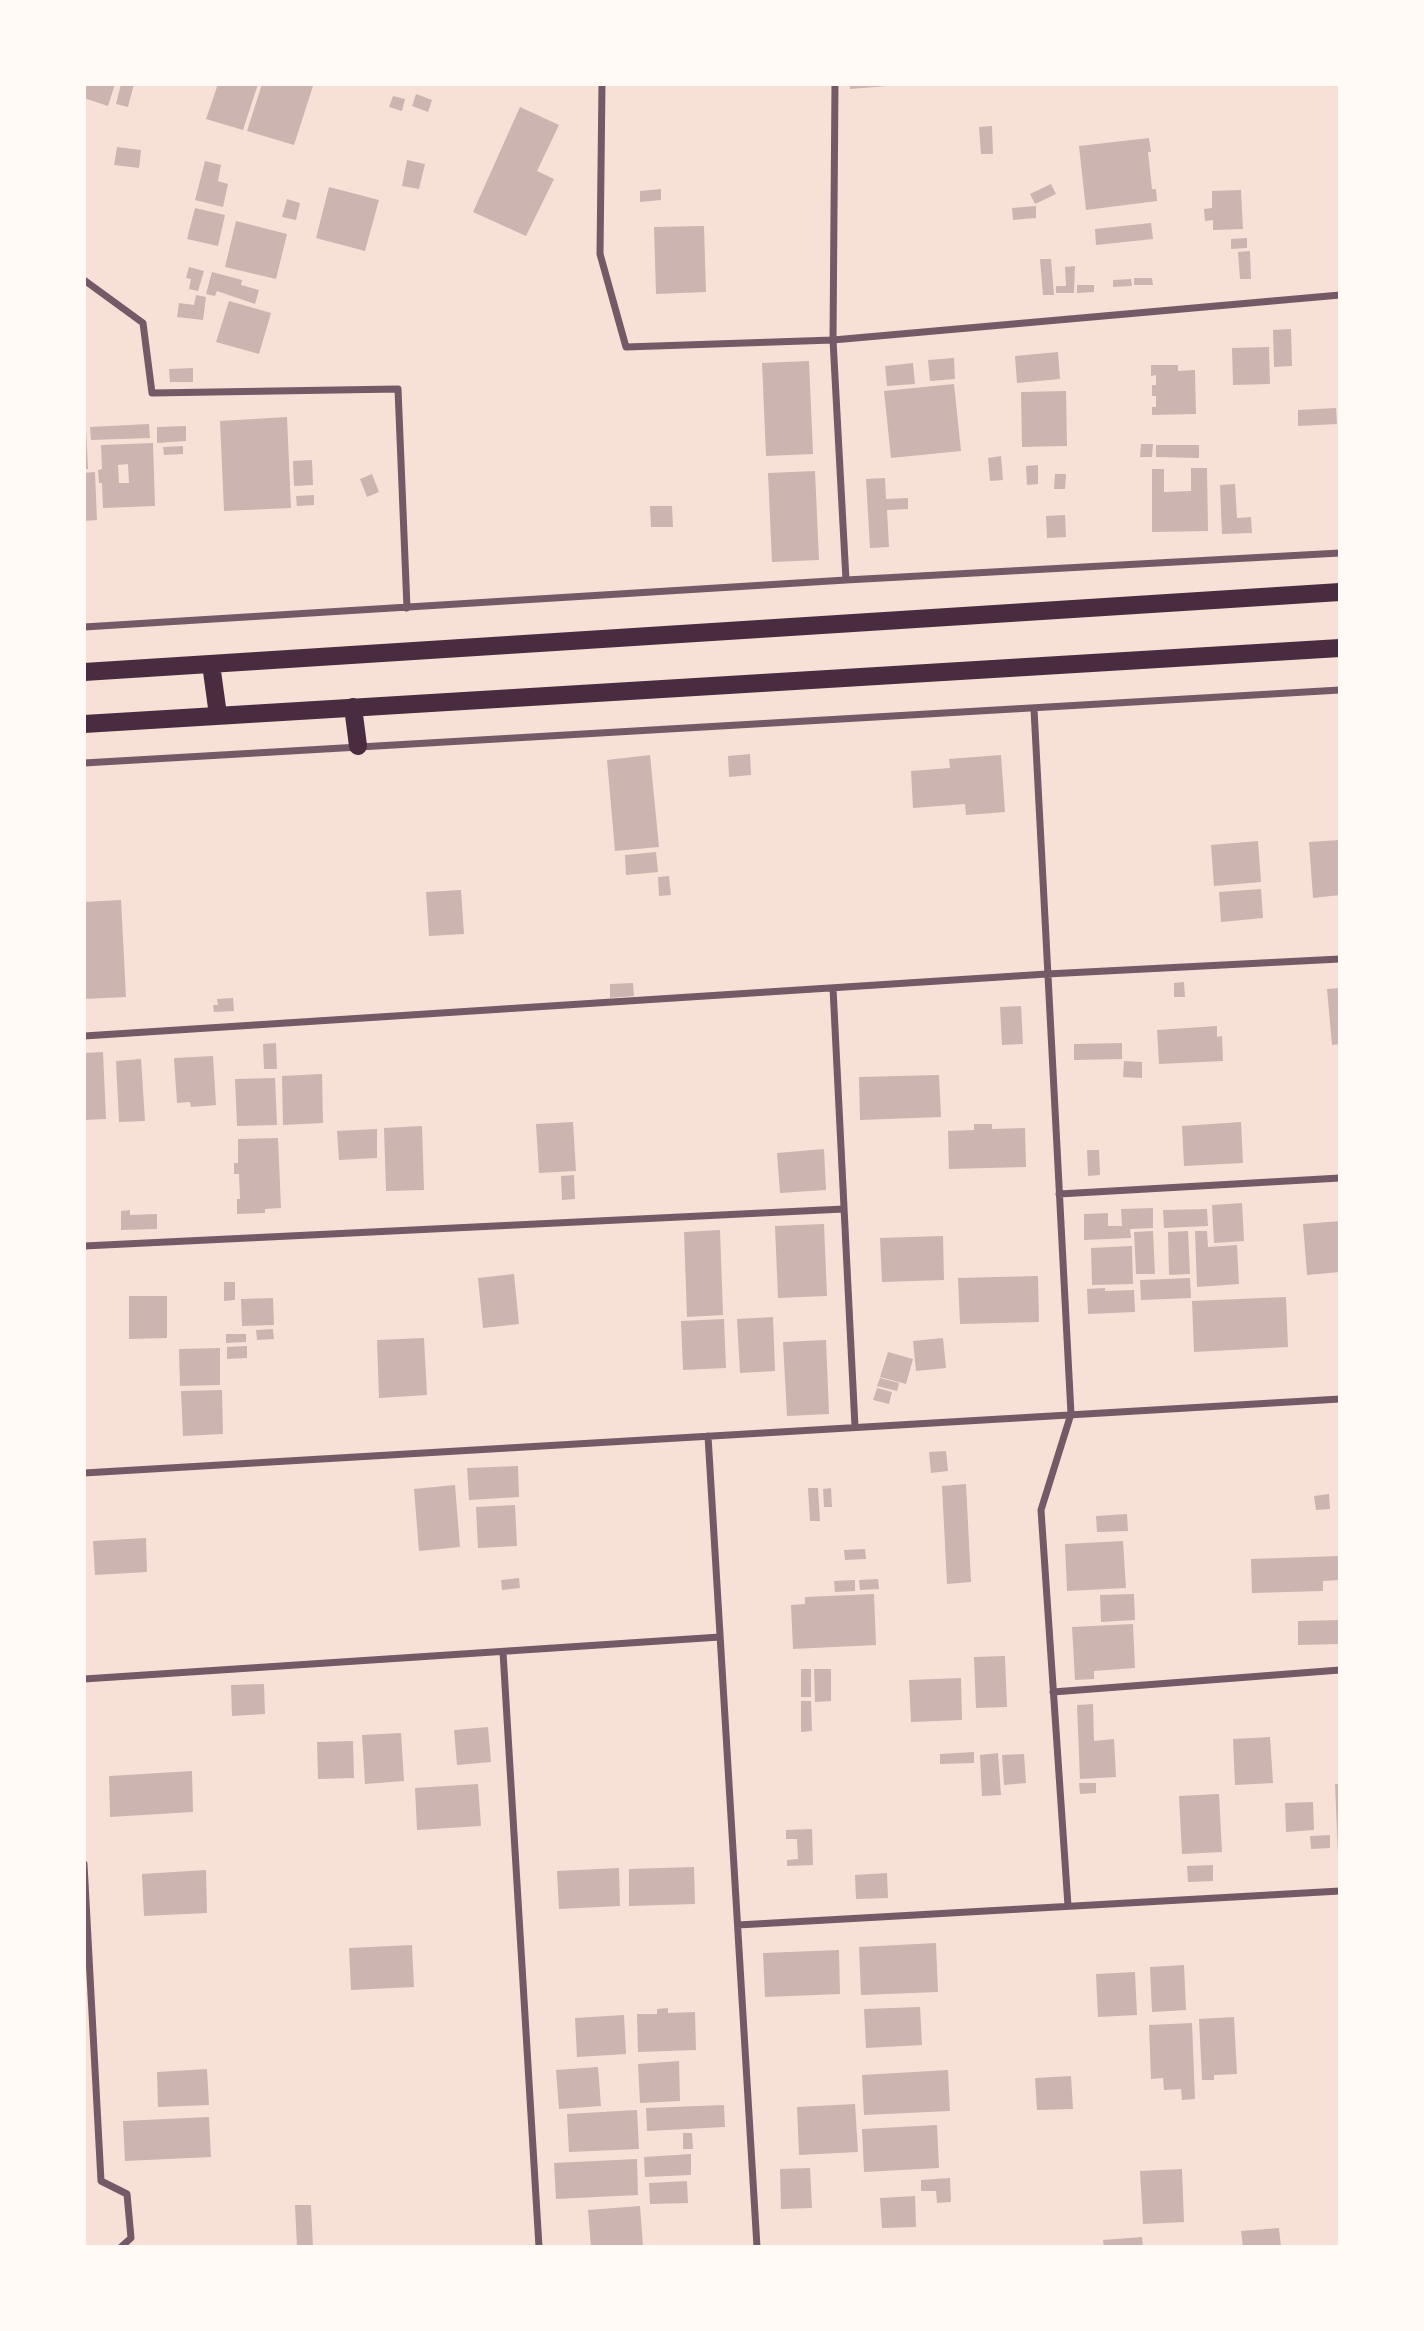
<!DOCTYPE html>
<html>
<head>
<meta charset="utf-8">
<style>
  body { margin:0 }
  #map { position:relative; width:1424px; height:2331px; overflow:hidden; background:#f7e1d7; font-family:"Exo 2",sans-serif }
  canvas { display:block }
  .frame { position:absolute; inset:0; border:86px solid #fffaf5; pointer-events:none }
</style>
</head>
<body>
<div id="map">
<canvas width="1424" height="2331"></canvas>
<div class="frame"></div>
</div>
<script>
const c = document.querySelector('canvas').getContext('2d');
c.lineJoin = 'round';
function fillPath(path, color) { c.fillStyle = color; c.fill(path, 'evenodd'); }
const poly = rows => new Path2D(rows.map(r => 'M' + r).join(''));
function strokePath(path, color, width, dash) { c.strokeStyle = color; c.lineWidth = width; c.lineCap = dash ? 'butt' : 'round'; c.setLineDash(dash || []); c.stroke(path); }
fillPath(poly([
  [84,84,115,84,108,106,84,98],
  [121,84,134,84,128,107,116,104],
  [218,84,258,84,243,130,206,119],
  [262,84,306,84,313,86,294,145,247,131],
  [850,84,887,84,887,86,850,89],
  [416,94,432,100,428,112,412,106],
  [393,96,405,99,402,111,389,107],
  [520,107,559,125,537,171,554,179,526,236,473,212],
  [992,126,993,154,981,154,979,127],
  [1149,138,1151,152,1148,152,1152,189,1156,189,1157,201,1086,210,1079,146],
  [117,147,141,150,139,168,114,165],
  [407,160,425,164,419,189,402,186],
  [205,161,221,165,218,181,228,184,223,207,195,200],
  [1051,184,1056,194,1035,204,1030,194],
  [329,187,379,200,365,251,316,238],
  [661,189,661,200,640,202,640,191],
  [1241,190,1243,229,1213,230,1213,220,1205,221,1204,209,1212,208,1212,191],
  [287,199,300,203,296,220,282,217],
  [1036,206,1036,218,1013,220,1012,208],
  [195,208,225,215,218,246,187,239],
  [236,221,287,234,276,279,225,267],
  [1151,223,1153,239,1096,245,1095,229],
  [704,226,706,292,656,294,654,227],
  [1247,238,1247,248,1231,249,1231,239],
  [1250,251,1251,279,1240,279,1238,252],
  [1040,259,1051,259,1054,295,1043,295],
  [1075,266,1074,293,1056,293,1056,286,1066,286,1065,267],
  [189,267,204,271,198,291,189,289,191,279,186,278],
  [212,272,242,280,241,285,259,290,255,304,217,291,215,296,206,294],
  [1134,278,1152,278,1153,285,1134,285],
  [1131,279,1132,286,1113,287,1113,280],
  [1077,285,1094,285,1094,292,1077,293],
  [196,295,206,297,203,320,177,317,179,303,194,305],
  [229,301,271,313,259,354,216,342],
  [1291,329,1292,366,1274,367,1273,330],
  [1269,347,1270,384,1233,385,1232,348],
  [1058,352,1060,379,1017,383,1015,356],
  [954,358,955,379,930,381,928,360],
  [809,361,813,454,766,456,762,363],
  [913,363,915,384,887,386,885,366],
  [1151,365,1178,365,1178,371,1195,370,1196,414,1152,415,1152,407,1156,407,1156,396,1152,396,1152,385,1156,385,1156,375,1151,376],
  [193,368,193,382,170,382,169,369],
  [954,384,961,451,891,458,884,391],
  [1066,391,1067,446,1022,447,1021,392],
  [1336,408,1337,424,1298,426,1298,410],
  [287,417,291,508,224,511,220,421],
  [149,424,150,438,91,440,90,427],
  [186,426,186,441,157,443,157,427],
  [84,428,86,428,88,469,84,469],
  [153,443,155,506,103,508,102,483,99,483,98,470,102,469,101,445],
  [128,464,129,483,119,483,118,465],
  [1141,444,1153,444,1152,457,1140,457],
  [1156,445,1199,445,1199,458,1156,457],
  [183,446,183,454,164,455,163,447],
  [1001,456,1003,480,990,481,988,458],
  [312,460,313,485,294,486,293,461],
  [1038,465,1038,484,1027,485,1026,466],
  [1191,468,1207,468,1208,531,1152,532,1152,469,1164,469,1164,492,1191,491],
  [815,471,819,560,772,562,768,473],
  [95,472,97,520,84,521,84,473],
  [372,474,379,492,367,497,360,479],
  [1055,474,1066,474,1065,489,1054,489],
  [885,478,886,499,908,498,908,509,887,510,889,547,870,548,866,479],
  [1235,484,1237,518,1251,517,1252,533,1222,534,1220,485],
  [314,495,314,505,297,506,296,496],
  [650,506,672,506,673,527,651,527],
  [1065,515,1066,537,1047,538,1046,516],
  [750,754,751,775,729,777,728,756],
  [650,755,659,847,615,851,607,760],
  [1001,755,1005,812,966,815,965,804,913,808,911,771,950,768,949,759],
  [1340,840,1340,895,1313,898,1309,842],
  [1258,841,1261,882,1214,886,1211,845],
  [656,852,658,872,626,875,625,855],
  [669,876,671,895,659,896,658,877],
  [1261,889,1263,918,1221,922,1219,892],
  [461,890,464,934,429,936,426,892],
  [121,900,126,997,84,999,84,902],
  [1184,982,1185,997,1174,997,1174,983],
  [633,983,634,996,610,998,610,984],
  [1340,988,1340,1044,1332,1045,1327,989],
  [233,998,234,1011,214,1012,213,1005,218,1005,217,999],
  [1021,1006,1023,1044,1002,1045,1000,1007],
  [1217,1026,1217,1037,1222,1036,1223,1061,1159,1064,1157,1030],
  [276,1043,277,1069,264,1069,263,1044],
  [1122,1043,1122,1059,1074,1060,1074,1044],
  [103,1052,106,1119,84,1120,84,1053],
  [213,1056,216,1105,191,1107,190,1102,177,1103,174,1058],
  [141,1059,145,1121,119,1122,116,1061],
  [1124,1061,1142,1062,1142,1078,1123,1077],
  [322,1074,323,1123,283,1125,282,1076],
  [939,1075,941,1117,860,1120,859,1077],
  [275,1078,277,1125,237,1126,235,1079],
  [573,1122,576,1171,539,1173,536,1124],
  [1241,1122,1243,1163,1184,1166,1182,1126],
  [974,1124,992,1124,992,1129,1025,1128,1026,1167,949,1169,948,1131,974,1130],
  [422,1126,424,1190,386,1191,384,1128],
  [377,1129,377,1158,339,1160,337,1131],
  [278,1138,281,1208,265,1209,265,1213,237,1214,237,1199,240,1199,239,1174,234,1174,234,1163,238,1163,238,1139],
  [824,1149,826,1190,780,1193,777,1153],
  [1087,1150,1099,1150,1100,1175,1088,1176],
  [574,1175,575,1199,562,1200,561,1176],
  [1242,1203,1244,1241,1214,1243,1212,1205],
  [1153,1208,1153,1228,1130,1229,1131,1238,1084,1240,1084,1214,1108,1213,1108,1226,1122,1226,1121,1209],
  [1207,1209,1208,1226,1164,1228,1163,1210],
  [130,1210,130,1215,157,1214,157,1229,121,1230,121,1211],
  [1340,1221,1340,1272,1307,1275,1303,1224],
  [824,1224,827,1296,778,1298,775,1226],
  [720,1230,723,1315,687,1317,684,1232],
  [1153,1231,1155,1274,1136,1274,1134,1232],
  [1188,1231,1190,1274,1169,1275,1168,1232],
  [1195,1231,1207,1231,1208,1247,1237,1245,1239,1284,1197,1287],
  [943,1236,944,1280,882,1282,880,1238],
  [1132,1246,1133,1284,1092,1285,1091,1248],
  [514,1274,519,1324,483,1328,478,1278],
  [1038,1276,1039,1322,960,1324,958,1278],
  [1190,1278,1191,1298,1141,1300,1140,1280],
  [224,1282,235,1282,235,1300,224,1301],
  [1105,1288,1105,1291,1134,1290,1135,1312,1088,1314,1087,1289],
  [129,1296,167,1296,167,1338,129,1339],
  [1286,1297,1288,1347,1194,1352,1192,1301],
  [273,1298,274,1325,242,1326,241,1299],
  [773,1317,775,1371,740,1373,737,1319],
  [724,1319,726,1368,683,1370,681,1321],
  [273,1329,274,1339,257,1340,256,1330],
  [226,1334,246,1334,246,1342,226,1343],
  [424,1338,427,1395,379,1398,377,1340],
  [943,1338,946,1368,916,1371,913,1341],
  [826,1340,829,1414,787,1416,783,1342],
  [247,1346,247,1358,227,1359,227,1347],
  [220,1348,220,1385,180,1386,179,1349],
  [888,1352,913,1359,906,1384,880,1377],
  [880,1378,899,1383,897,1391,877,1386],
  [877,1388,892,1392,889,1404,873,1400],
  [222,1390,223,1434,183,1436,181,1391],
  [946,1451,948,1471,931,1473,929,1452],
  [518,1466,519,1497,469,1500,467,1468],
  [966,1484,971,1582,947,1584,942,1486],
  [455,1485,460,1547,419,1551,414,1489],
  [808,1488,818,1488,820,1521,810,1521],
  [831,1488,832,1507,824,1507,823,1489],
  [1329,1494,1330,1509,1316,1510,1314,1496],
  [515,1505,517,1546,478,1548,476,1507],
  [1127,1514,1128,1531,1097,1532,1096,1516],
  [146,1538,147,1572,95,1575,93,1541],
  [1123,1541,1126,1588,1067,1591,1065,1544],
  [865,1549,866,1559,845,1560,844,1550],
  [1340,1556,1340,1580,1323,1581,1323,1591,1252,1593,1251,1559],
  [519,1578,520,1588,502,1590,501,1580],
  [878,1579,879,1589,860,1590,859,1580],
  [855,1580,855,1591,835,1592,834,1581],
  [874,1594,876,1645,793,1649,791,1605,805,1604,805,1597],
  [1134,1594,1135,1620,1101,1622,1100,1595],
  [1340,1620,1340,1644,1298,1645,1298,1621],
  [1133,1624,1135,1668,1094,1671,1094,1679,1075,1680,1072,1627],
  [1005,1656,1007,1707,976,1708,974,1657],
  [801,1669,811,1669,811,1697,801,1697],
  [814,1669,831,1669,831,1701,815,1702],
  [961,1678,962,1720,911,1722,909,1680],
  [264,1684,265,1714,232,1716,231,1685],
  [801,1701,811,1701,812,1731,801,1732],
  [1093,1704,1094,1741,1114,1739,1116,1777,1080,1779,1077,1705],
  [488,1727,491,1762,457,1765,454,1730],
  [401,1733,404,1781,365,1784,362,1735],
  [1270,1737,1273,1783,1235,1785,1233,1739],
  [353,1741,354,1778,318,1779,317,1742],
  [974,1752,974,1763,940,1764,940,1754],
  [998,1753,1001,1795,982,1796,980,1755],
  [1024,1754,1026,1783,1004,1785,1002,1755],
  [192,1771,193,1812,110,1817,109,1776],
  [1079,1783,1096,1783,1096,1793,1080,1794],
  [478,1784,481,1826,417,1830,415,1788],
  [1335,1784,1340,1784,1340,1855,1338,1855],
  [1219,1794,1222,1852,1182,1854,1179,1796],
  [1313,1802,1314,1830,1286,1832,1285,1803],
  [812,1829,813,1865,787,1866,787,1860,798,1859,797,1839,786,1839,786,1830],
  [1330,1835,1330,1848,1311,1849,1310,1836],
  [1213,1865,1213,1881,1188,1882,1187,1866],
  [694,1867,695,1904,629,1906,629,1869],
  [619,1868,620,1906,559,1909,557,1871],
  [206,1870,207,1913,144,1916,142,1874],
  [887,1873,888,1898,856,1899,855,1875],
  [936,1943,938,1992,861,1995,859,1947],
  [412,1945,414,1987,351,1990,349,1948],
  [839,1950,840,1994,765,1997,763,1953],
  [1184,1965,1186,2010,1152,2012,1150,1967],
  [1135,1972,1137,2015,1098,2017,1096,1974],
  [920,2007,922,2045,866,2048,864,2009],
  [668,2008,668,2013,695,2012,696,2050,638,2052,637,2014,657,2014,657,2009],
  [624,2015,626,2054,577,2057,575,2018],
  [1234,2017,1237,2074,1214,2075,1214,2080,1202,2080,1199,2019],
  [1192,2023,1195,2099,1182,2100,1181,2089,1164,2090,1163,2078,1151,2079,1149,2025],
  [679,2061,680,2101,640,2103,638,2064],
  [598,2067,601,2106,559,2109,556,2070],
  [207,2069,209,2105,158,2107,157,2072],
  [948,2070,950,2111,864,2115,862,2075],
  [1071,2076,1073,2109,1037,2110,1035,2078],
  [855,2104,858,2152,799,2155,797,2107],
  [724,2105,725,2127,647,2131,646,2108],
  [637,2110,639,2149,569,2152,567,2114],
  [209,2117,211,2157,125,2161,123,2121],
  [937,2125,939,2168,864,2172,862,2129],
  [683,2133,692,2133,693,2149,683,2149],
  [691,2154,691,2175,645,2177,644,2157],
  [637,2159,638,2195,556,2199,554,2163],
  [810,2168,812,2208,781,2209,780,2169],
  [1182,2169,1184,2222,1143,2224,1140,2171],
  [950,2178,951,2202,937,2203,936,2191,921,2191,921,2180],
  [687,2181,688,2203,650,2204,649,2183],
  [915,2196,916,2227,882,2228,880,2198],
  [295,2205,311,2205,313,2247,297,2247],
  [640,2206,643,2246,591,2247,588,2210],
  [1279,2228,1281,2247,1243,2247,1241,2231],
  [1142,2237,1143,2247,1104,2247,1103,2240]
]), '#ccb4b1');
strokePath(poly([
  [602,84,600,254,626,347,833,340,1340,295],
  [835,84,833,340,846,580],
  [84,280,143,323,152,393,398,389,407,608],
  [84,627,846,580,1340,553],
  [1034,709,1071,1414,1041,1510,1068,1906],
  [84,763,1340,690],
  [833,988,855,1427],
  [84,1036,1047,974,1340,959],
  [1059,1194,1340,1178],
  [84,1246,844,1209],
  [708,1436,757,2247],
  [84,1473,1340,1399],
  [503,1652,539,2247],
  [84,1679,720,1637],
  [1053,1692,1340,1670],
  [84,1864,101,2181,127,2194,131,2238,121,2247],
  [738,1925,1340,1891]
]), '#755966', 7);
strokePath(poly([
  [211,664,218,715],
  [84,672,1340,592],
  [353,707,358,746],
  [84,724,1340,648]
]), '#4a2c40', 18);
</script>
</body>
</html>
